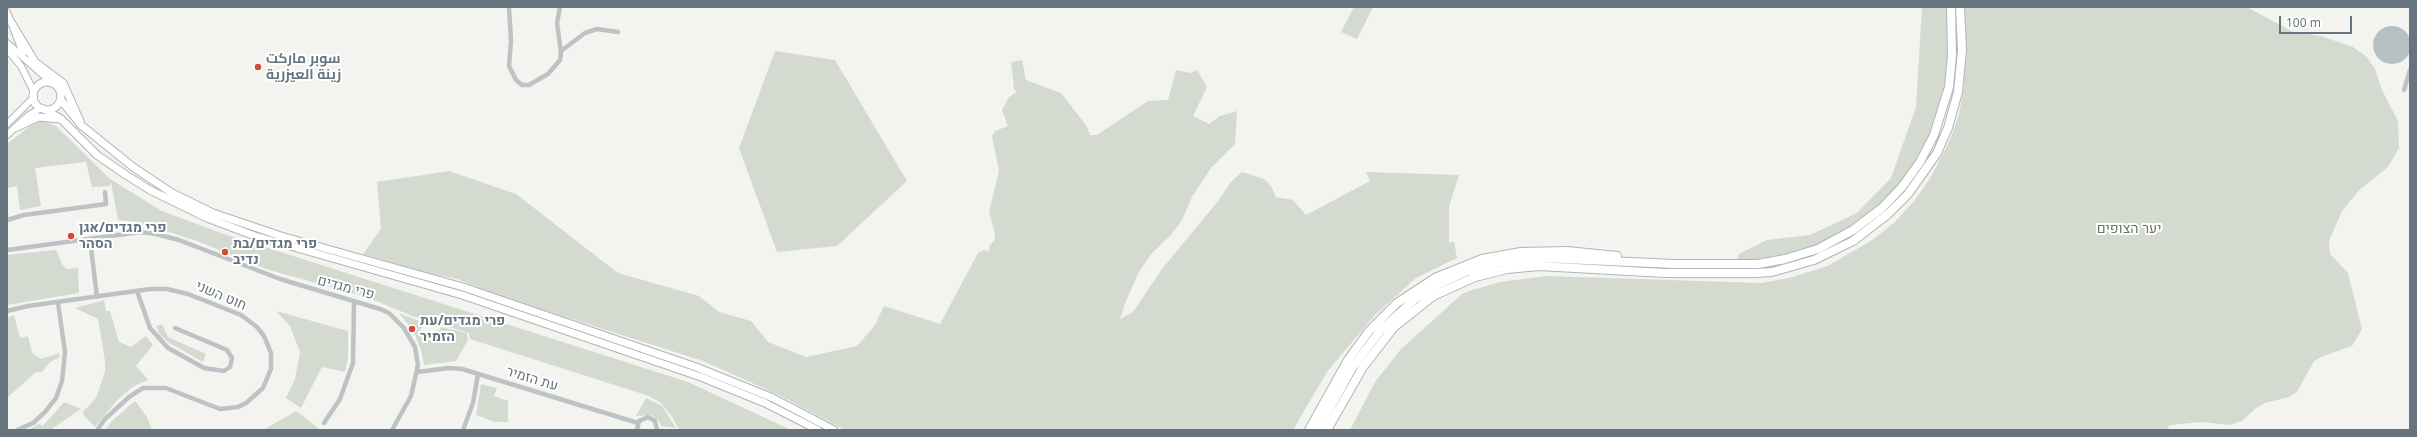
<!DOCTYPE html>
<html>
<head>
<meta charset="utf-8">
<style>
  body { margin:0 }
  #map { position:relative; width:2417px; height:437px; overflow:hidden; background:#f3f3f0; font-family:"Noto Sans",sans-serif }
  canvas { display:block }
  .frame { position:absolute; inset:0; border:8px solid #65747e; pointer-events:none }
  .scale { position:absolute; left:2279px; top:16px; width:73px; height:18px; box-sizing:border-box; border:2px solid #65747e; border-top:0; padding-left:5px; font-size:12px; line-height:14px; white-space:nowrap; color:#65747e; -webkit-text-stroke:3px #fff; paint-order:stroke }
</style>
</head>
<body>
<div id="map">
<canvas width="2417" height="437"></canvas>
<div class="frame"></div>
<div class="scale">100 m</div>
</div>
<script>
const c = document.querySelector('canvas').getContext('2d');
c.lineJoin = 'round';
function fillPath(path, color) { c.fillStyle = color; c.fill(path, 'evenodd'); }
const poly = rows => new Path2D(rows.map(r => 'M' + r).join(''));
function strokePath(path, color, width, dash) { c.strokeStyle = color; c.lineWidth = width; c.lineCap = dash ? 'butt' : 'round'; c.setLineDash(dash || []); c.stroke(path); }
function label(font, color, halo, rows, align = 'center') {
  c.font = font + ' "Noto Sans",Cairo,Heebo,sans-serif'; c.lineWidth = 4; c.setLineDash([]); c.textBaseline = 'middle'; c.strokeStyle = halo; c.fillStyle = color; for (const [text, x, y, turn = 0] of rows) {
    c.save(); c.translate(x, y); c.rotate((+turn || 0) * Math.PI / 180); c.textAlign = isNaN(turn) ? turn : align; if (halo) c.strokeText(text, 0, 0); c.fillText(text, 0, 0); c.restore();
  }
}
fillPath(poly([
  [1354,7,1373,7,1357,39,1341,32],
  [1922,7,1947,7,1947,65,1943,99,1930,134,1909,173,1879,207,1854,226,1811,248,1759,262,1737,261,1739,254,1767,240,1810,235,1857,213,1891,178,1916,107],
  [1964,7,2247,7,2293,32,2321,36,2353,47,2367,57,2375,69,2382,90,2398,121,2399,148,2388,167,2359,190,2342,211,2329,241,2330,254,2348,273,2362,329,2352,346,2323,356,2314,361,2297,392,2289,397,2265,403,2256,408,2242,421,2230,425,2202,422,2170,425,2166,430,1350,430,1375,382,1401,349,1462,294,1472,290,1500,282,1547,276,1761,283,1789,278,1828,266,1872,240,1894,223,1914,201,1931,177,1950,140,1959,114,1964,86],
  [775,51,835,60,907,181,837,246,777,252,739,148],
  [1022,60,1026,80,1061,93,1086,125,1090,135,1097,135,1148,101,1168,100,1176,70,1190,73,1197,70,1207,87,1193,116,1209,124,1220,116,1237,111,1235,144,1211,168,1192,197,1182,220,1171,235,1151,254,1139,272,1125,303,1120,319,1133,312,1162,269,1218,201,1230,183,1242,172,1264,179,1271,186,1276,197,1293,200,1306,215,1370,181,1366,172,1459,175,1449,206,1449,243,1454,241,1457,258,1416,278,1374,316,1327,372,1293,430,845,430,779,395,703,361,503,297,457,279,424,272,363,254,381,229,377,182,449,171,516,194,618,273,699,296,719,312,751,321,768,342,806,357,857,346,875,325,884,306,940,324,978,253,984,250,989,252,989,246,994,241,995,234,989,212,999,171,992,136,995,131,1008,126,1002,110,1009,97,1017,92,1014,89,1011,62],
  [43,120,56,126,110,179,162,211,221,233,688,382,791,430,679,430,673,418,661,403,649,396,470,339,469,333,412,316,367,297,269,270,197,241,138,222,118,220,111,182,110,186,92,187,86,162,35,168,41,206,20,210,17,186,7,188,7,144,31,125],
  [56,250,63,266,67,269,78,268,79,293,7,305,7,255],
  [104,300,106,311,110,311,119,342,131,347,146,336,153,345,136,366,148,380,134,386,117,400,95,427,82,413,96,398,105,372,105,361,98,319,75,308],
  [276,311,348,331,348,358,345,372,322,367,301,408,286,398,295,379,300,352,290,326],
  [399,313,424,323,418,335,433,341,441,327,467,333,468,340,456,361,424,365,421,350,413,330],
  [14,315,20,338,28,336,32,353,41,359,59,353,60,357,50,362,42,372,36,372,7,398,7,318],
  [162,324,168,337,206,354,203,362,168,342,160,335,156,326],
  [481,384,497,388,494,396,508,401,508,422,495,422,476,415],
  [646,398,662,406,676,428,661,426,659,421,651,415,636,416],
  [135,401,147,417,152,430,105,430,112,421],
  [64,402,81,409,50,430,28,430,39,424,43,426],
  [296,411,321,430,262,430,267,428]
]), '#d5dad1');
fillPath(poly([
  '2373 45a19 19 0 1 1 38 0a19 19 0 1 1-38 0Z'
]), '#b6c1c4');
const secondary = poly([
  [7,12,23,53],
  [7,43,52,83],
  [7,49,21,66,34,92],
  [7,124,34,97],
  [7,135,29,115,41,108]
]);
const primary = poly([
  [11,22,35,62,63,83,80,121],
  '33 96a14 14 0 1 1 28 0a14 14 0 1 1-28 0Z',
  [61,100,81,125,133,167,172,193,213,213,281,236,463,287,696,367,773,398,834,430],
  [44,109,61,119,97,155,126,175,150,190,207,218,255,236,462,295,701,377,765,403,818,430],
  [15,128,38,117,61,119]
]);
const trunk = poly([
  [1309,430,1348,360,1369,331,1397,303,1435,278,1482,259,1521,252,1567,251,1617,256],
  [1318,430,1352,368,1380,331,1414,300,1439,284,1465,272,1501,262,1543,258,1674,264,1758,264,1785,259,1818,249,1853,230,1882,208,1902,187,1920,162,1934,135,1949,87,1952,55,1951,7],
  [1327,430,1363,367,1394,327,1433,296,1475,277,1507,269,1539,266,1665,273,1755,273,1772,272,1814,260,1853,241,1888,214,1908,194,1937,153,1948,128,1958,92,1962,50,1960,7]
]);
strokePath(secondary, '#b1b6b9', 8);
strokePath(primary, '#b0b4b7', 9);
strokePath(trunk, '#b1b5b7', 10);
strokePath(poly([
  [509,7,511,41,509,66,516,80,522,85,529,85,548,74,560,60,561,53,557,23,560,7],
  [561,51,585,33,597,29,618,32],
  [2404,90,2410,70],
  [7,220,24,215,106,204,105,192],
  [90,239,97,297],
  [7,250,140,232,156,234,179,240,280,279,380,309,389,313,404,328,415,347,418,365,411,396,392,430],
  [137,291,150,328,168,348,204,368,224,371,230,367,232,358,227,350,175,328],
  [7,311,28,306,150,289,167,289,188,294,241,315,257,327,264,336,271,353,271,369,263,388,246,403,238,407,220,409,166,388,143,388,129,397,105,419,97,430],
  [417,372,449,368,462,369,638,423],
  [324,423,340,399,353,363,354,301],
  [17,430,33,423,45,412,56,398,62,381,65,352,58,303],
  [463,430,473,403,478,374],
  [637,430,639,421,648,417,655,421,657,430]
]), '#bfc2c5', 4.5);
strokePath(secondary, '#fff', 6);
strokePath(primary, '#fff', 7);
strokePath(trunk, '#fff', 8);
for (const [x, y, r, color] of [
  [258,67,4,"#d04d33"],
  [71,236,4,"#d04d33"],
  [225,252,4,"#d04d33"],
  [412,329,4,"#d04d33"]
]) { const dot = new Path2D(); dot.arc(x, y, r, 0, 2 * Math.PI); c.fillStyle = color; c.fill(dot); strokePath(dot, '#fff', 1.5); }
label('bold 14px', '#65747e', '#fff', [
  ["سوبر ماركت",266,59],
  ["زينة العيزرية",266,75],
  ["פרי מגדים/אגן",79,228],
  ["הסהר",79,244],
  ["פרי מגדים/בת",233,244],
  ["נדיב",233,260],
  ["פרי מגדים/עת",420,321],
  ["הזמיר",420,337]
], 'left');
label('14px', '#687663', '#fff', [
  ["יער הצופים",2129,229]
]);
label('14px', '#65747e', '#fff', [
  ["פרי מגדים",346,288,15],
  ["חוט השני",221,296,23],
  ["עת הזמיר",532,379,17]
]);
</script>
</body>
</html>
